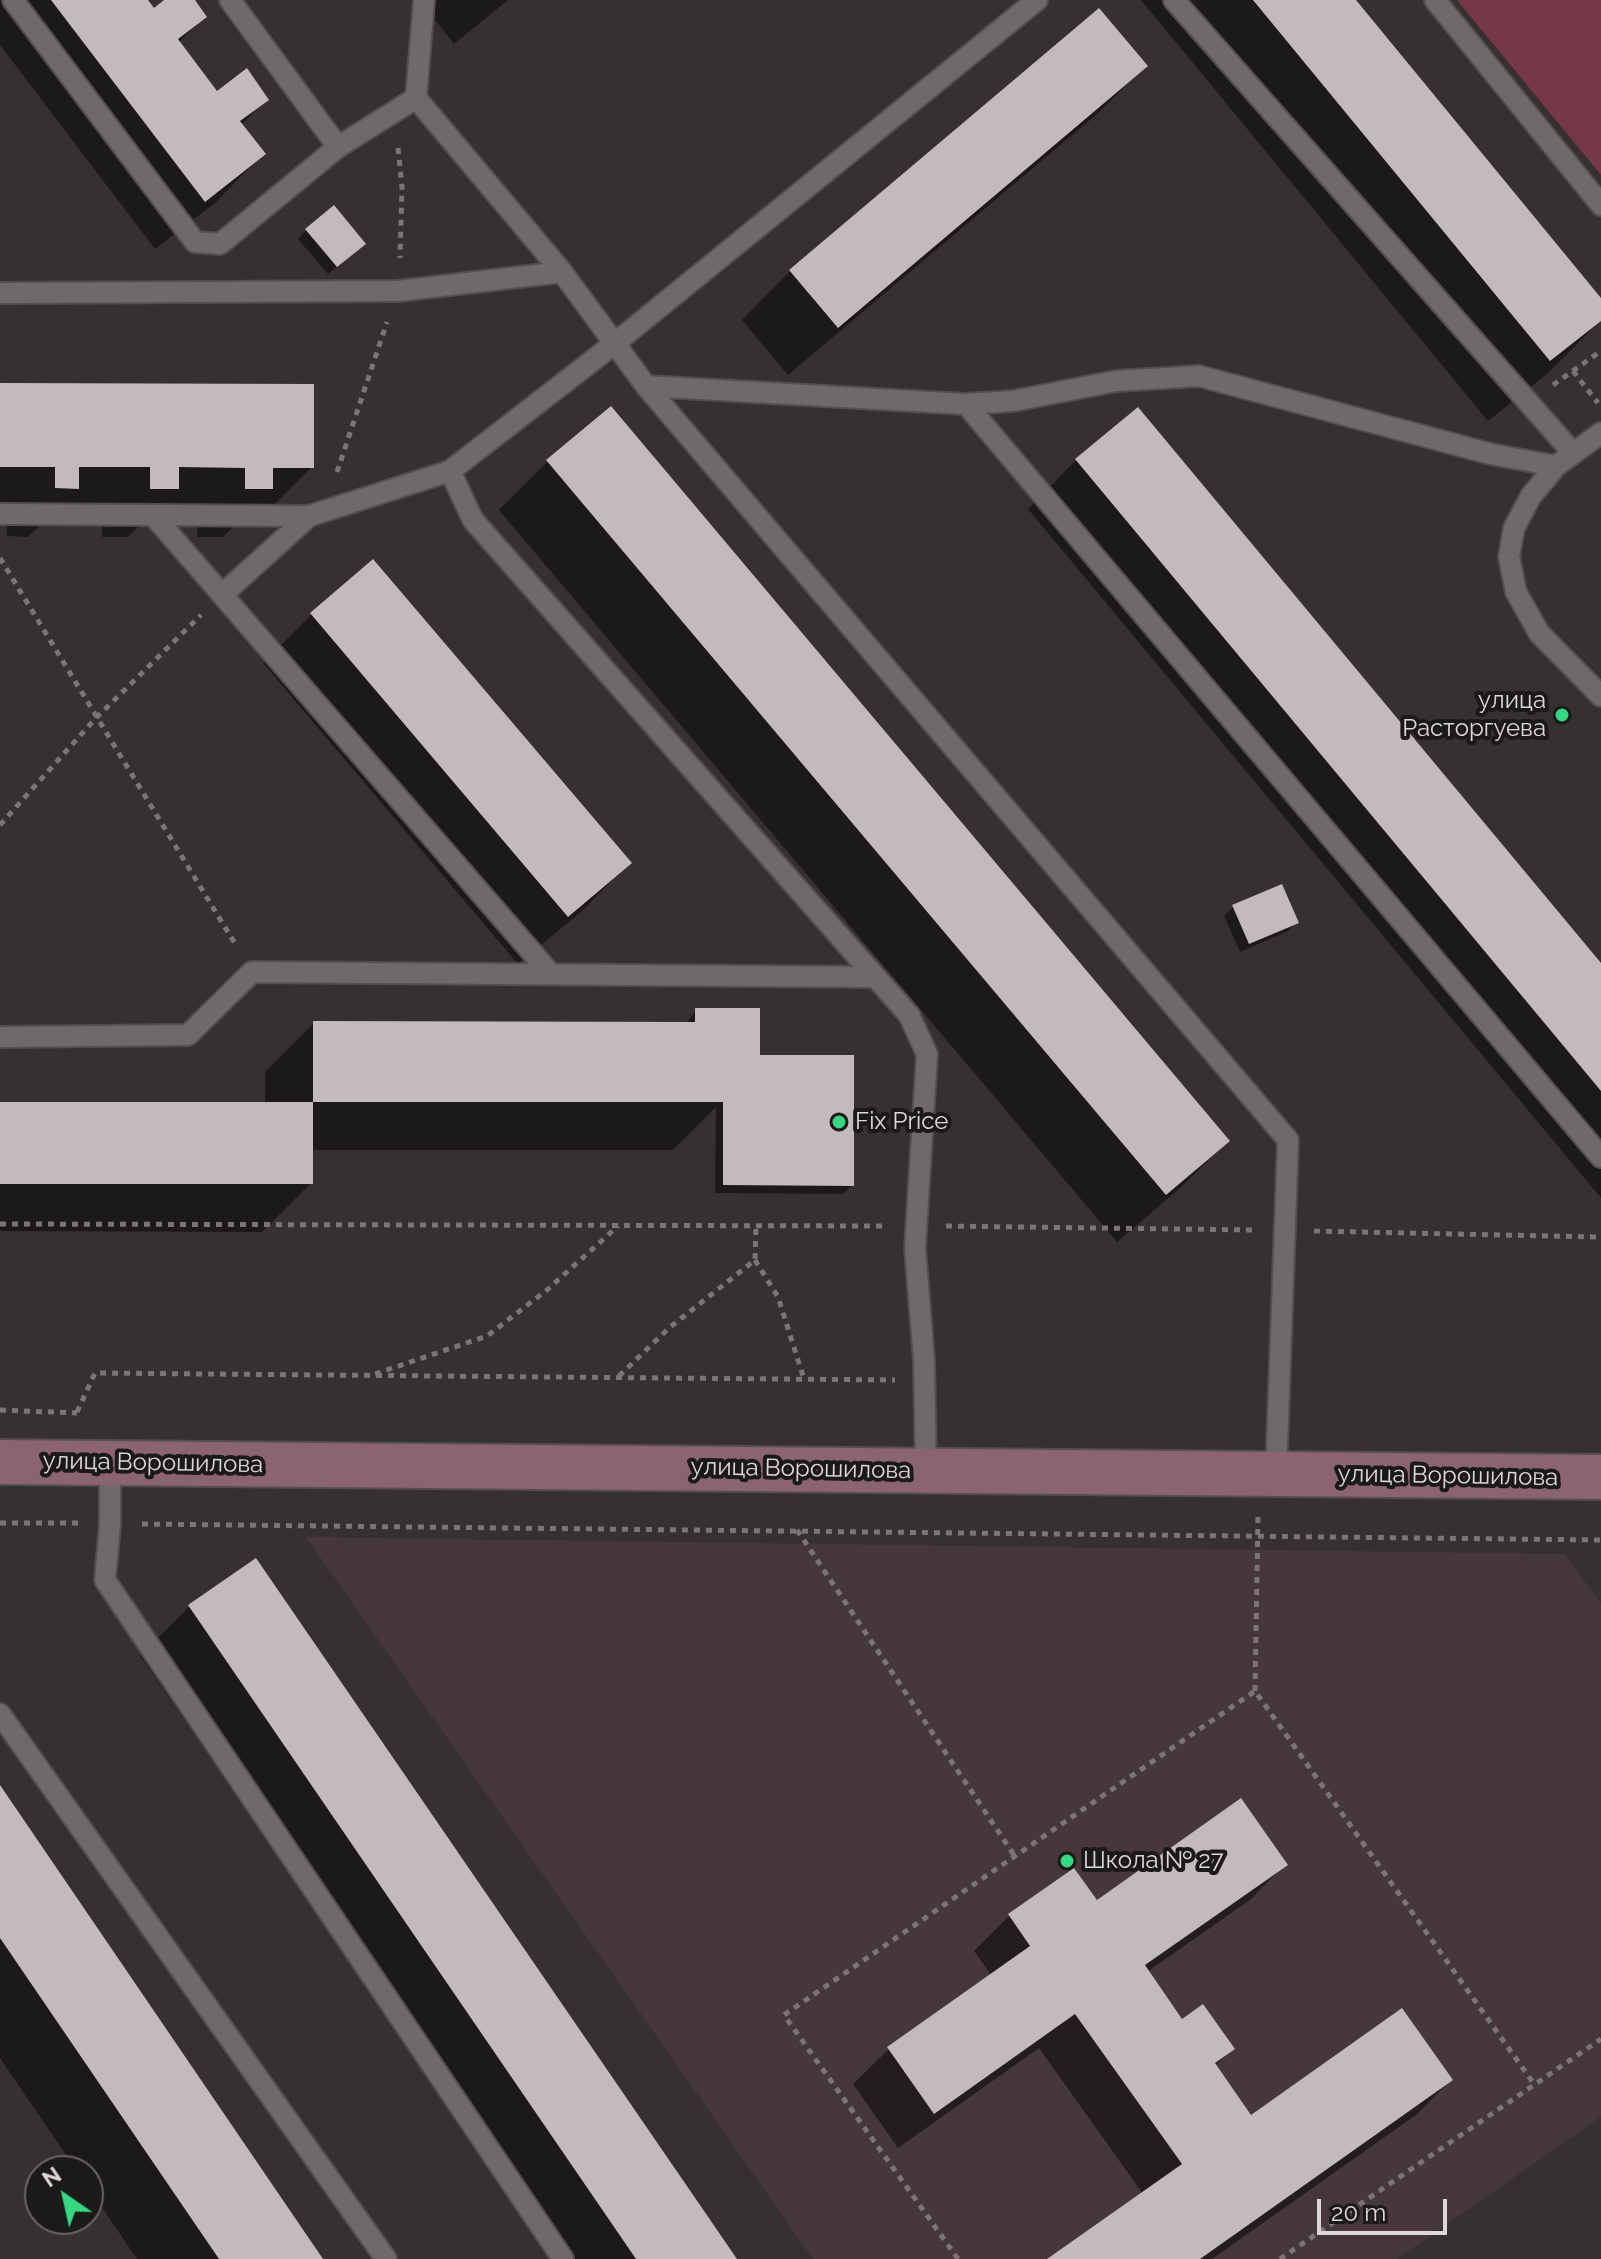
<!DOCTYPE html>
<html>
<head>
<meta charset="utf-8">
<style>
  body { margin:0 }
  #map { position:relative; width:1601px; height:2259px; overflow:hidden; background:#363031; font-family:Raleway,sans-serif }
  canvas { display:block }
  .north { position:absolute; left:24px; top:2155px; width:80px; height:80px; box-sizing:border-box; background:#1c1919; border:2px solid #696566; border-radius:50%; rotate:326deg; font-size:22px; font-weight:700; line-height:32px; text-align:center; color:#dcd8d9 }
  .north::after { content:''; display:block; margin:auto; width:28px; height:36px; background:#33d881; clip-path:polygon(50% 0,100% 100%,50% 72%,0 100%) }
  .scale { position:absolute; left:1317px; top:2199px; width:130px; height:36px; box-sizing:border-box; border:4px solid #dcd8d9; border-top:0; padding-left:10px; font-size:24px; line-height:28px; white-space:nowrap; color:#dcd8d9; -webkit-text-stroke:6px #1c1919; paint-order:stroke }
</style>
</head>
<body>
<div id="map">
<canvas width="1601" height="2259"></canvas>
<div class="north">N</div>
<div class="scale">20 m</div>
</div>
<script>
const c = document.querySelector('canvas').getContext('2d');
c.lineJoin = 'round';
function fillPath(path, color) { c.fillStyle = color; c.fill(path, 'evenodd'); }
const poly = rows => new Path2D(rows.map(r => 'M' + r).join(''));
function strokePath(path, color, width, dash) { c.strokeStyle = color; c.lineWidth = width; c.lineCap = dash ? 'butt' : 'round'; c.setLineDash(dash || []); c.stroke(path); }
function label(font, color, halo, rows, align = 'center') {
  c.font = font + ' Raleway,sans-serif'; c.lineWidth = 8; c.setLineDash([]); c.textBaseline = 'middle'; c.strokeStyle = halo; c.fillStyle = color; for (const [text, x, y, turn = 0] of rows) {
    c.save(); c.translate(x, y); c.rotate((+turn || 0) * Math.PI / 180); c.textAlign = isNaN(turn) ? turn : align; if (halo) c.strokeText(text, 0, 0); c.fillText(text, 0, 0); c.restore();
  }
}
fillPath(poly([
  [306,1537,1565,1554,1601,1604,1601,2117,1397,2259,813,2259]
]), '#45373a');
fillPath(poly([
  [1457,0,1601,0,1601,175]
]), '#763748');
fillPath(poly([
  [0,0,145,0,153,10,167,0,192,0,204,17,178,43,217,94,266,100,241,125,263,154,215,203,155,249,0,45],
  [419,0,508,0,454,44],
  [1141,0,1354,0,1601,301,1601,320,1548,373,1488,421],
  [1099,11,1146,66,1097,114,788,375,742,320,790,271],
  [306,230,355,252,328,274,298,239],
  [0,385,312,467,263,516,244,516,223,537,197,537,198,515,150,515,128,537,102,537,102,515,50,515,28,537,7,536,7,514,0,514],
  [1076,460,1601,966,1601,1198,1028,509],
  [548,461,1228,1141,1179,1189,1117,1242,499,510],
  [373,562,629,863,581,912,518,964,263,663,311,615],
  [1233,907,1297,922,1288,931,1240,952,1224,916],
  [696,1010,758,1057,852,1185,843,1194,715,1193,716,1107,673,1150,311,1150,311,1183,262,1232,0,1231,0,1104,265,1104,265,1072,314,1023,687,1023],
  [256,1561,735,2259,555,2259,140,1655,189,1607],
  [0,1789,321,2259,137,2259,88,2187,88,2171,77,2171,0,2058],
  [1285,1864,1250,1900,1147,1972,1182,2022,1232,2049,1215,2066,1251,2118,1451,2080,1416,2115,1212,2259,1050,2259,1143,2194,1039,2048,898,2148,853,2084,889,2049,992,1976,974,1951,1009,1916,1074,1871,1096,1903]
]), '#0007');
fillPath(poly([
  [51,0,148,0,154,8,164,0,195,0,207,17,178,39,217,91,247,68,269,100,240,121,266,154,205,202],
  [1253,0,1356,0,1601,298,1601,321,1550,361],
  [1099,8,1148,66,838,328,789,270],
  [334,205,366,244,337,267,305,229],
  [0,383,314,384,314,468,273,468,273,489,245,489,245,468,179,467,179,489,150,489,150,467,79,467,79,489,55,488,55,467,0,467],
  [611,406,1230,1141,1166,1195,546,460],
  [1138,407,1601,963,1601,1091,1075,459],
  [373,559,632,863,568,917,310,613],
  [1282,884,1299,923,1249,944,1232,905],
  [695,1008,760,1008,760,1055,854,1055,854,1186,723,1185,723,1102,313,1102,313,1184,0,1184,0,1102,313,1102,313,1021,695,1022],
  [256,1558,737,2259,636,2259,188,1605],
  [0,1785,323,2259,219,2259,0,1938],
  [1241,1798,1288,1865,1145,1965,1182,2019,1203,2004,1235,2049,1215,2063,1251,2115,1402,2008,1453,2080,1200,2259,1047,2259,1182,2164,1075,2014,934,2114,887,2047,1030,1946,1008,1914,1074,1868,1097,1900]
]), '#c2babc');
const service = poly([
  [13,0,195,242,220,244,338,147],
  [230,0,338,147,416,98,562,272,646,386,966,404,1013,401,1116,381,1199,376,1491,454,1556,466],
  [1174,0,1573,453],
  [1435,0,1601,205],
  [416,98,424,0],
  [0,293,398,291,562,272],
  [646,386,1288,1140,1276,1474],
  [966,404,1601,1157],
  [1601,433,1556,466,1531,496,1514,528,1509,557,1516,592,1539,633,1601,696],
  [450,471,473,520,909,1015,927,1054,915,1248,924,1360,926,1471],
  [0,514,309,516],
  [153,515,549,972],
  [224,593,309,516,450,471,614,344,1037,0],
  [0,1037,188,1035,252,972,875,977],
  [110,1463,110,1524,105,1580,563,2259],
  [0,1714,386,2259]
]);
const secondary = poly([
  [0,1462,1601,1477]
]);
strokePath(service, '#534e4f', 24);
strokePath(secondary, '#534e4f', 48);
strokePath(poly([
  [398,148,402,187,400,258],
  [1573,371,1598,403],
  [1553,385,1601,351],
  [337,472,387,322],
  [0,558,237,947],
  [0,825,95,719,201,615],
  [0,1224,884,1226],
  [946,1226,1252,1230],
  [1314,1231,1601,1237],
  [755,1260,778,1297,804,1379],
  [375,1374,487,1336,547,1290,618,1226],
  [619,1376,669,1328,755,1260,756,1226],
  [0,1410,77,1413],
  [77,1412,95,1373,895,1380],
  [0,1523,80,1523],
  [142,1524,1601,1540],
  [797,1530,1016,1858],
  [1255,1691,1258,1516],
  [958,2259,784,2015,1255,1691,1534,2084],
  [1280,2259,1601,2039]
]), '#7b7576', 5, [6, 6]);
strokePath(service, '#70696a', 20);
strokePath(secondary, '#8a646e', 44);
for (const [x, y, r, color] of [
  [1562,715,8,"#33d881"],
  [839,1122,8,"#33d881"],
  [1067,1861,8,"#33d881"]
]) { const dot = new Path2D(); dot.arc(x, y, r, 0, 2 * Math.PI); c.fillStyle = color; c.fill(dot); strokePath(dot, '#1c1919', 3); }
label('24px', '#dcd8d9', '#1c1919', [
  ["улица",1546,701,"right"],
  ["Расторгуева",1546,729,"right"],
  ["Fix Price",855,1122],
  ["Школа № 27",1083,1861]
], 'left');
label('24px', '#dcd8d9', '#1c1919', [
  ["улица Ворошилова",153,1463,1],
  ["улица Ворошилова",801,1469,1],
  ["улица Ворошилова",1448,1476,1]
]);
</script>
</body>
</html>
